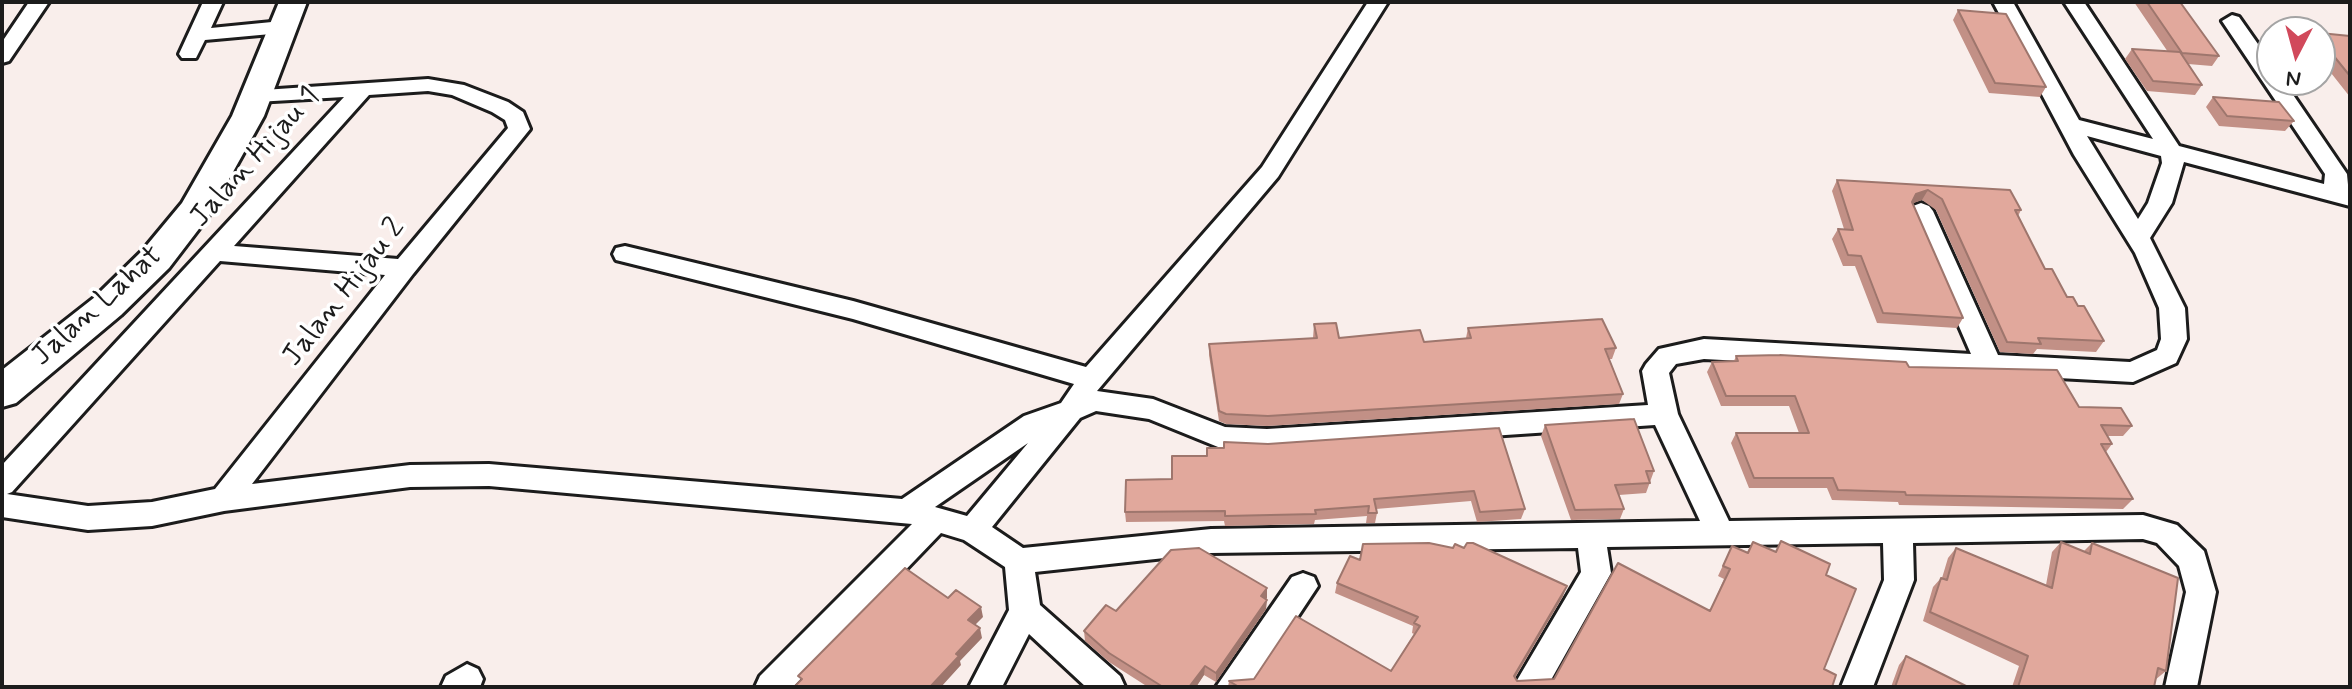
<!DOCTYPE html>
<html>
<head>
<meta charset="utf-8">
<style>
  body { margin:0 }
  #map { position:relative; width:2352px; height:689px; overflow:hidden; background:#f9eeeb; font-family:Mynerve,sans-serif }
  canvas { display:block }
  .frame { position:absolute; inset:0; border:4px solid #1c1c1c; pointer-events:none }
  .north { position:absolute; left:2256px; top:16px; width:80px; height:80px; box-sizing:border-box; background:#fff; border:2px solid #a4a4a4; border-radius:50%; rotate:186deg; font-size:22px; font-weight:700; line-height:32px; text-align:center; color:#1c1c1c }
  .north::after { content:''; display:block; margin:auto; width:28px; height:36px; background:#d1495b; clip-path:polygon(50% 0,100% 100%,50% 72%,0 100%) }
</style>
</head>
<body>
<div id="map">
<canvas width="2352" height="689"></canvas>
<div class="frame"></div>
<div class="north">N</div>
</div>
<script>
const c = document.querySelector('canvas').getContext('2d');
c.lineJoin = 'round';
const poly = rows => new Path2D(rows.map(r => 'M' + r).join(''));
function strokePath(path, color, width, dash) { c.strokeStyle = color; c.lineWidth = width; c.lineCap = dash ? 'butt' : 'round'; c.setLineDash(dash || []); c.stroke(path); }
function fillPath(path, color) { c.fillStyle = color; c.fill(path, 'evenodd'); }
function label(font, color, halo, rows, align = 'center') {
  c.font = font + ' Mynerve,sans-serif'; c.lineWidth = 7; c.setLineDash([]); c.textBaseline = 'middle'; c.strokeStyle = halo; c.fillStyle = color; for (const [text, x, y, turn = 0] of rows) {
    c.save(); c.translate(x, y); c.rotate((+turn || 0) * Math.PI / 180); c.textAlign = isNaN(turn) ? turn : align; if (halo) c.strokeText(text, 0, 0); c.fillText(text, 0, 0); c.restore();
  }
}
const minor = poly([
  [29,2,49,2,9,61,2,63,2,42,29,2],
  [203,2,223,2,211,28,282,21,292,27,282,33,205,40,196,58,182,58,179,54,203,2],
  [1368,2,1388,2,1278,177,1097,391,1153,399,1225,427,1267,429,1648,405,1642,371,1646,364,1659,349,1704,339,1971,354,1909,211,1913,206,1921,203,1929,206,1933,211,1998,355,2130,362,2157,350,2161,339,2159,308,2135,253,2074,155,1993,2,2013,2,2079,120,2153,139,2064,2,2084,2,2179,146,2324,184,2325,174,2222,21,2232,15,2239,17,2272,64,2272,80,2283,80,2347,174,2350,206,2184,162,2172,203,2150,238,2185,308,2187,339,2176,363,2133,382,1704,359,1676,364,1669,373,1678,414,1729,521,2143,515,2177,525,2204,551,2216,592,2197,687,2165,687,2186,592,2179,566,2157,543,2143,539,1913,543,1914,580,1873,687,1841,687,1884,580,1883,543,1607,547,1611,573,1547,687,1513,687,1581,572,1578,548,1211,553,1035,572,1040,605,1120,676,1125,687,1086,687,1029,634,1002,687,969,687,1009,610,1005,567,964,540,941,533,793,687,755,687,760,676,912,524,489,486,410,487,224,511,152,526,88,530,2,517,2,465,344,97,256,102,245,96,248,91,428,79,464,85,508,102,523,112,530,129,413,274,252,484,410,465,489,464,902,499,1024,416,1061,403,1074,384,853,319,616,260,613,254,616,248,625,246,853,301,1086,367,1262,167,1368,2],
  [428,91,452,95,492,112,505,120,508,128,398,259,234,246,369,95,428,91],
  [2087,136,2161,156,2162,163,2148,203,2138,219,2087,136],
  [220,261,385,275,215,489,152,502,88,506,7,494,12,492,220,261],
  [1096,411,1149,419,1223,449,1267,451,1655,425,1700,521,1211,529,1023,548,992,527,1080,418,1096,411],
  [1028,443,967,516,935,507,1028,443],
  [1303,573,1314,577,1318,586,1251,687,1216,687,1292,577,1303,573],
  [467,664,478,669,483,679,480,687,441,687,446,676,467,664]
]);
const secondary = poly([
  [279,2,307,2,264,116,208,217,169,268,121,315,16,403,2,407,2,370,95,297,143,250,182,203,232,116,279,2]
]);
strokePath(minor, '#1c1c1c', 6);
strokePath(secondary, '#1c1c1c', 6);
fillPath(minor, '#fff');
fillPath(secondary, '#fff');
fillPath(poly([
  [2134,2,2180,2,2219,56,2212,66,2188,64,2202,85,2195,95,2147,91,2125,59,2132,49,2168,52],
  [1958,10,2046,87,2040,97,1989,93,1953,20],
  [2320,33,2350,36,2350,97,2320,59],
  [2213,97,2294,121,2285,131,2219,126,2206,107],
  [1837,180,2010,190,2021,210,2018,216,2045,269,2067,297,2078,306,2104,341,2096,352,2037,349,2033,354,2000,352,1936,210,1922,200,1913,203,1963,318,1957,328,1877,323,1855,266,1843,266,1832,239,1838,229,1844,229,1832,191],
  [1314,324,1339,338,1424,342,1466,338,1468,328,1616,348,1612,359,1609,359,1623,394,1619,404,1267,426,1226,424,1219,421,1209,355,1209,344,1313,338],
  [1736,356,1909,367,2079,407,2132,426,2123,436,2107,436,2112,444,2106,452,2133,499,2123,509,1899,505,1898,502,1832,500,1827,488,1749,488,1731,443,1736,433,1799,433,1789,406,1721,406,1707,372,1712,362,1734,361],
  [1545,425,1654,471,1646,493,1619,495,1624,509,1620,519,1571,520,1541,436],
  [1499,428,1525,509,1521,519,1477,522,1471,501,1376,509,1377,513,1375,523,1366,523,1367,516,1315,520,1314,524,1225,526,1224,521,1126,522,1125,512,1206,456,1207,448,1223,448,1224,442,1268,444],
  [1781,541,1826,575,1824,669,1832,687,1228,687,1229,681,1391,671,1414,634,1412,633,1413,626,1335,593,1337,583,1360,560,1563,596,1515,678,1517,681,1554,679,1710,611,1724,579,1718,576,1732,546,1747,552,1753,542,1775,552],
  [2061,542,2084,551,2092,543,2166,671,2155,680,2154,687,2012,687,2019,666,1923,621,1933,587,1941,578,1942,578,1948,558,1956,548,2046,585,2052,552],
  [1267,588,1266,609,1216,682,1204,675,1196,687,1148,687,1109,662,1085,641,1084,631],
  [1906,656,1968,687,1891,687,1899,665]
]), '#c29086');
fillPath(poly([
  [1928,190,1922,200,1911,204,1916,194],
  [1567,586,1563,596,1510,685,1514,676],
  [1267,588,1267,598,1260,606,1261,596],
  [1267,600,1266,609,1216,682,1216,673],
  [981,607,983,617,970,630,968,620],
  [980,628,982,638,960,661,961,665,941,687,930,687,956,654],
  [1205,666,1204,675,1196,687,1189,687]
]), '#9e766d');
const building = poly([
  [2147,2,2180,2,2219,56,2182,53,2147,2],
  [1958,10,2006,14,2046,87,1995,83,1958,10],
  [2320,33,2350,36,2350,76,2320,39,2320,33],
  [2132,49,2180,52,2202,85,2153,81,2132,49],
  [2213,97,2279,102,2294,121,2227,116,2213,97],
  [1837,180,2010,190,2021,210,2015,210,2045,269,2052,269,2067,297,2073,297,2078,306,2084,306,2104,341,2038,338,2041,344,2007,342,1942,199,1928,190,1916,194,1912,202,1963,318,1883,313,1861,256,1848,255,1838,229,1853,230,1837,180],
  [1602,319,1616,348,1605,349,1623,394,1268,416,1226,414,1219,411,1209,344,1317,338,1314,324,1336,323,1339,338,1420,330,1424,342,1471,338,1468,328,1602,319],
  [1780,355,1906,362,1909,367,2057,370,2079,407,2121,408,2132,426,2101,425,2112,444,2101,444,2133,499,1906,495,1905,492,1838,490,1833,478,1754,478,1736,433,1809,433,1795,396,1726,396,1712,362,1738,361,1736,356,1780,355],
  [1634,419,1654,471,1646,471,1650,483,1615,485,1624,509,1575,510,1545,425,1634,419],
  [1499,428,1525,509,1480,512,1474,491,1374,499,1377,513,1368,513,1369,506,1315,510,1316,514,1225,516,1225,511,1125,512,1126,480,1172,479,1172,456,1207,456,1207,448,1224,448,1224,442,1268,444,1499,428],
  [1781,541,1830,564,1826,575,1856,589,1824,669,1836,675,1832,687,1239,687,1229,681,1254,679,1296,616,1391,671,1420,626,1414,623,1418,617,1337,583,1350,556,1360,560,1363,544,1429,543,1453,548,1455,544,1464,548,1467,543,1473,543,1567,586,1514,676,1517,681,1554,679,1618,563,1710,611,1730,569,1723,566,1732,546,1748,553,1753,542,1776,552,1781,541],
  [2061,542,2090,554,2092,543,2178,578,2166,671,2158,668,2154,687,2018,687,2028,656,1930,612,1941,578,1947,580,1956,548,2052,588,2061,542],
  [1199,548,1267,588,1261,596,1267,600,1216,673,1205,666,1189,687,1163,687,1109,653,1084,631,1106,605,1116,611,1171,550,1199,548],
  [905,568,948,598,956,590,981,607,968,620,980,628,956,654,959,656,930,687,794,687,802,679,798,676,905,568],
  [1906,656,1968,687,1895,687,1906,656]
]);
fillPath(building, '#e1a89c');
strokePath(building, '#9e766d', 2);
label('30px', '#1c1c1c', '#fff', [
  ["Jalan Hijau 1",256,158,-48],
  ["Jalan Hijau 2",345,293,-52],
  ["Jalan Lahat",98,307,-42]
]);
</script>
</body>
</html>
